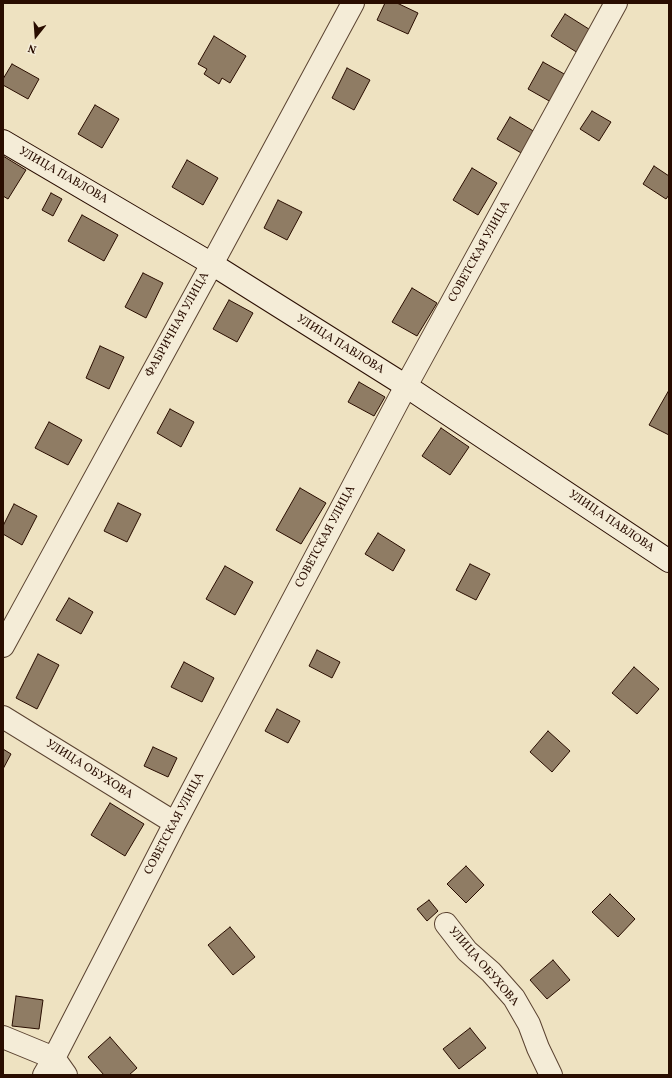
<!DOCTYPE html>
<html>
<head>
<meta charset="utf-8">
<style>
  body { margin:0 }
  #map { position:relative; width:672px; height:1078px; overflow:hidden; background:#eee2c1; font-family:Vollkorn,serif }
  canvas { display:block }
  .frame { position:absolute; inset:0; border:4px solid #290d00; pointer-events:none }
  .north { position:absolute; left:16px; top:16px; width:40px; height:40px; -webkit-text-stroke:3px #f4ecd7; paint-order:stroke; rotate:197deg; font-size:11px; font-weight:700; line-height:16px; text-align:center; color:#290d00 }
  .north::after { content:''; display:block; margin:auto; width:14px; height:18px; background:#290d00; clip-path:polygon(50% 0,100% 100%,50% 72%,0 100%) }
</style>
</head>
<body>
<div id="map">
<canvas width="672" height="1078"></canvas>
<div class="frame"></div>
<div class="north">N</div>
</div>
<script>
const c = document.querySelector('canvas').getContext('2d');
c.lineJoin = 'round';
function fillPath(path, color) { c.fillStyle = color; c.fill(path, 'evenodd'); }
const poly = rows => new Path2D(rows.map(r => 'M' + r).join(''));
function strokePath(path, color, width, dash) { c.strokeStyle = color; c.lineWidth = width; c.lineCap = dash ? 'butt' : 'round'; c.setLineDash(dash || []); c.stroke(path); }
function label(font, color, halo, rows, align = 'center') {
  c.font = font + ' Vollkorn,serif'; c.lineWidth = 3; c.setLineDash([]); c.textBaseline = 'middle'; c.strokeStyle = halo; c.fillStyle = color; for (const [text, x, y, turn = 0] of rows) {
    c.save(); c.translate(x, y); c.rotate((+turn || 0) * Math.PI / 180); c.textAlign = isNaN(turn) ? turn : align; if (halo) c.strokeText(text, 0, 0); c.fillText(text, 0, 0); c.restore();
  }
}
const building = poly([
  [385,3,397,3,418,13,408,34,377,20,385,3],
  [565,14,592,31,578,53,551,36,565,14],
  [214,36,246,56,230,83,222,78,219,84,204,74,207,69,198,64,214,36],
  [543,62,566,75,551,102,528,89,543,62],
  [12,64,39,79,28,99,3,85,3,79,12,64],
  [347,68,370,80,354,110,332,98,347,68],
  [95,105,119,119,102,148,78,134,95,105],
  [592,111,611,122,599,141,580,129,592,111],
  [510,117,535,132,523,154,497,139,510,117],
  [3,156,26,170,8,199,3,196,3,156],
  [187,160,218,178,203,205,172,187,187,160],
  [654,166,669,176,669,195,666,199,643,184,654,166],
  [472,168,497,183,478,215,453,200,472,168],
  [51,193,62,199,53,216,42,210,51,193],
  [278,200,302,212,287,240,264,228,278,200],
  [82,215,118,235,104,261,68,241,82,215],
  [143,273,163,283,146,318,125,307,143,273],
  [412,288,437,303,417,336,392,322,412,288],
  [229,300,253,313,237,342,213,329,229,300],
  [100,346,124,357,109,389,86,378,100,346],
  [359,382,385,397,374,416,348,402,359,382],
  [669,390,669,435,649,425,669,390],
  [170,409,194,422,181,447,157,433,170,409],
  [49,422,82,440,68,465,35,448,49,422],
  [441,428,469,447,450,475,422,456,441,428],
  [300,488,326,503,301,544,276,530,300,488],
  [118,503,141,514,127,542,104,531,118,503],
  [14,504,37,516,22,545,3,534,3,526,14,504],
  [378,533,405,550,393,571,365,554,378,533],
  [470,564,490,574,476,600,456,590,470,564],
  [225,566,253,582,235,615,206,599,225,566],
  [69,598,93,612,81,634,56,620,69,598],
  [317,650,340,662,332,678,309,666,317,650],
  [38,654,59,665,37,709,16,698,38,654],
  [184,662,214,678,202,702,171,687,184,662],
  [634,667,659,689,637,714,612,693,634,667],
  [277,709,300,721,288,743,265,731,277,709],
  [548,731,570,751,552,772,530,752,548,731],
  [153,747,177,758,168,777,144,766,153,747],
  [3,749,11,754,3,769,3,749],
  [110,803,144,824,125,856,91,835,110,803],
  [466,866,484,885,466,903,447,884,466,866],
  [610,894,635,919,618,937,592,912,610,894],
  [429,900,438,911,427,921,417,909,429,900],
  [230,927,255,957,233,975,208,945,230,927],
  [553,960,570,980,547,999,530,980,553,960],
  [16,996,43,1000,39,1029,12,1026,16,996],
  [470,1028,486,1048,459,1069,443,1049,470,1028],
  [110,1037,137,1068,129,1075,104,1075,88,1057,110,1037]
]);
fillPath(building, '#8f7c64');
strokePath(building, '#290d00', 1);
const street = poly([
  [3,646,212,264,353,3],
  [3,717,175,823],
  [446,924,467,951,491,972,514,998,529,1024,538,1048,551,1075],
  [3,1037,54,1058,66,1075],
  [44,1075,54,1058,175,823,406,386,616,3]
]);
const secondary = poly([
  [3,141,212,264,406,386,669,561]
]);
strokePath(street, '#5a4230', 24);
strokePath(secondary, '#290d00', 24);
strokePath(street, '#f4ecd7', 22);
strokePath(secondary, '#f4ecd7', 22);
label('12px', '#290d00', '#f4ecd7', [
  ["УЛИЦА ПАВЛОВА",63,176,30],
  ["СОВЕТСКАЯ УЛИЦА",480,252,-61],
  ["ФАБРИЧНАЯ УЛИЦА",178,325,-61],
  ["УЛИЦА ПАВЛОВА",340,345,32],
  ["УЛИЦА ПАВЛОВА",611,522,34],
  ["СОВЕТСКАЯ УЛИЦА",326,537,-62],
  ["УЛИЦА ОБУХОВА",89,770,32],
  ["СОВЕТСКАЯ УЛИЦА",175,824,-62],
  ["УЛИЦА ОБУХОВА",483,967,49]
]);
</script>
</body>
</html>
